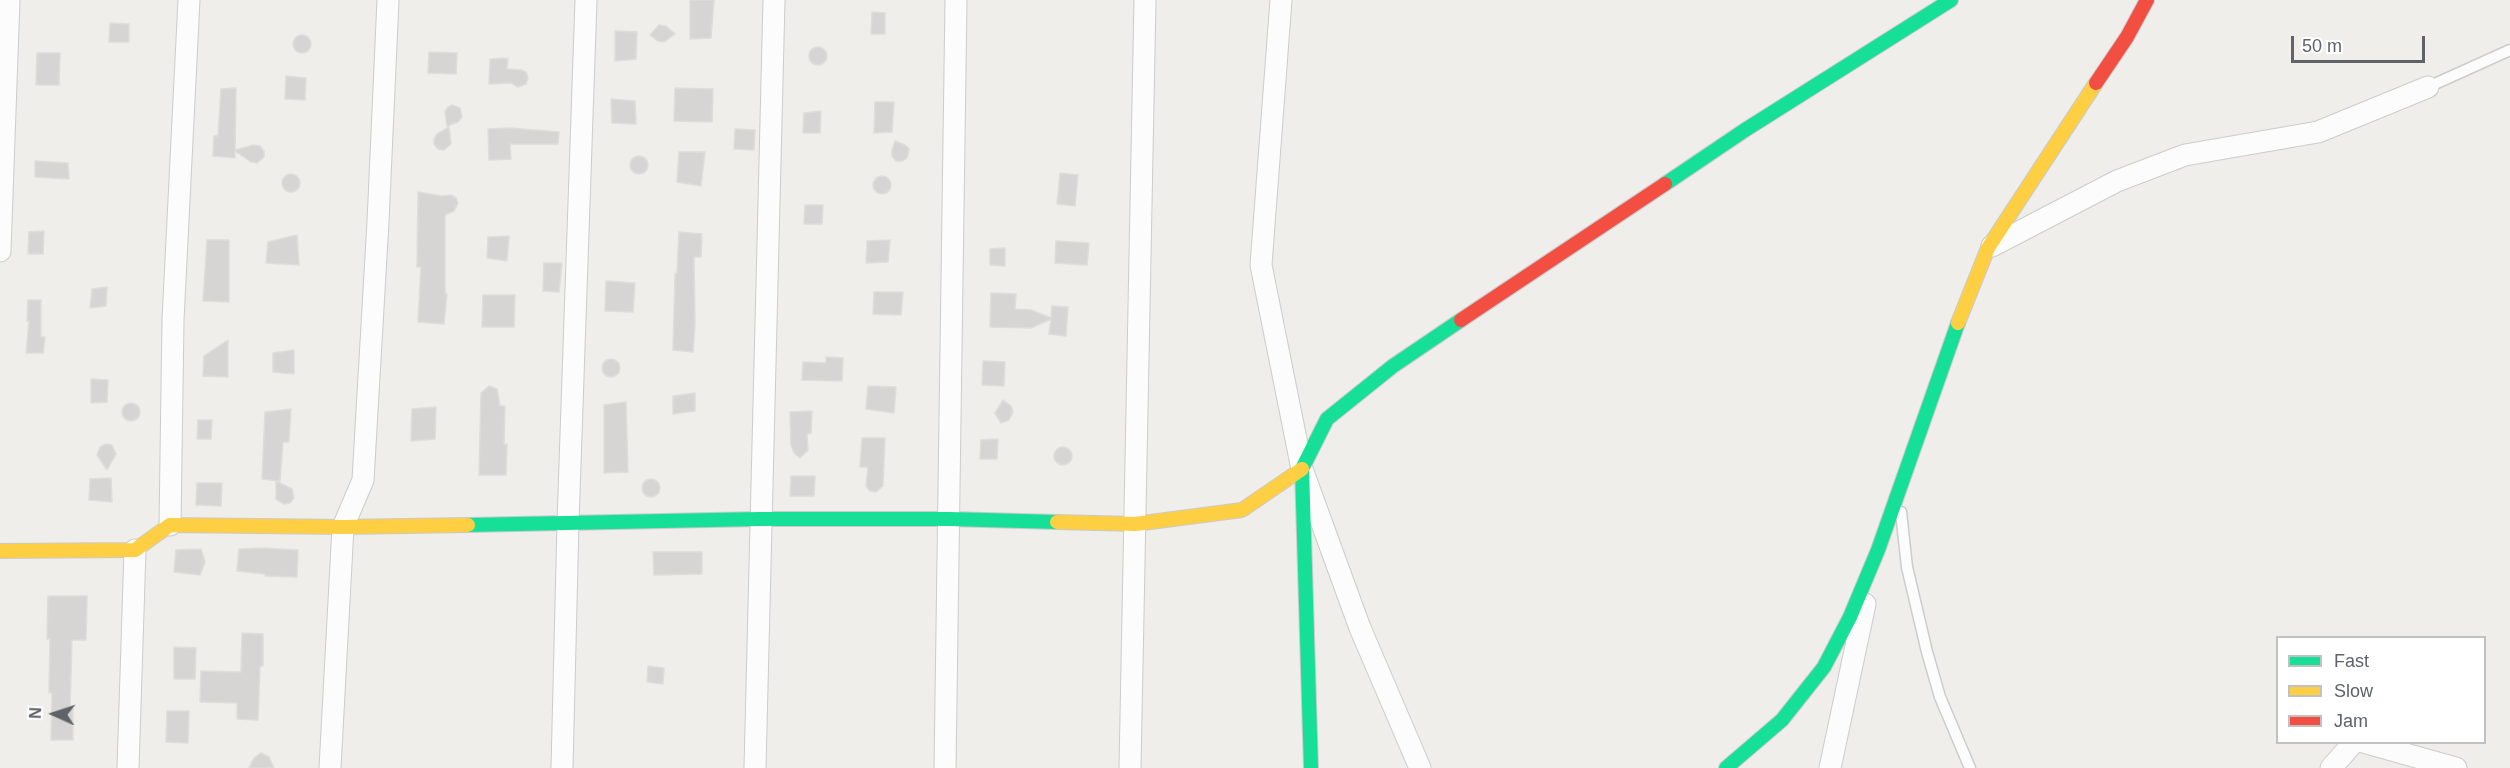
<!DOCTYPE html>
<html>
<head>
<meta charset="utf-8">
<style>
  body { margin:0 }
  #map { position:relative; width:2510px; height:768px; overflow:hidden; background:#efeeea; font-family:Arial,sans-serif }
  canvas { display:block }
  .legend { position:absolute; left:2276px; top:636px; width:210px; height:108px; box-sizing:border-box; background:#fff; border:2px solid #bfc1c3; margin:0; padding:8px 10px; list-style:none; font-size:18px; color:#5f6368 }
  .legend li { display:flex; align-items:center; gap:12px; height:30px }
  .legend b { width:30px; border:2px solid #bfc1c3 }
  .north { position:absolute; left:24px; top:684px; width:60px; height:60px; -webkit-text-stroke:4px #fff; paint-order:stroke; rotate:273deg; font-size:16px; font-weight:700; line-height:24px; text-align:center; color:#5f6368 }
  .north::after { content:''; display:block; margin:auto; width:21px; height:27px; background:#5f6368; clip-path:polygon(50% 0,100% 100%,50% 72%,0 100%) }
  .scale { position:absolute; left:2291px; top:36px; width:134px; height:27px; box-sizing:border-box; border:3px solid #5f6368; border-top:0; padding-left:8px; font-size:18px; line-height:21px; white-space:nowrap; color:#5f6368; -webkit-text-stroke:4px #fff; paint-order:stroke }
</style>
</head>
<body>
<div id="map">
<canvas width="2510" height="768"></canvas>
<ul class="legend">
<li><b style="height:8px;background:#16e098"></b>Fast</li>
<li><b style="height:8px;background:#ffcf43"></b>Slow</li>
<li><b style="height:8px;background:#f24e42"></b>Jam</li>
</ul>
<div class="north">N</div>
<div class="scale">50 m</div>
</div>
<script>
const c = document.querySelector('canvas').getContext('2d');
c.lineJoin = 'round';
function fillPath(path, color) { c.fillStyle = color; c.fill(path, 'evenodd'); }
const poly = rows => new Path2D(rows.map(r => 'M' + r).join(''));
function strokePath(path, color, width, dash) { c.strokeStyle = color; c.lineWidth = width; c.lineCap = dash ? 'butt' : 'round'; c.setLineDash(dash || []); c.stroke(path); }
const building = poly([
  [690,0,714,0,711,38,690,39,690,0],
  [872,12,885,13,885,34,871,34,872,12],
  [110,23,129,24,129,42,109,42,110,23],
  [659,25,666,26,675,34,664,42,658,41,650,35,659,25],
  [615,31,637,32,636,59,615,61,615,31],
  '293 44a9 9 0 1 1 18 0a9 9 0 1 1-18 0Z',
  '809 56a9 9 0 1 1 18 0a9 9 0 1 1-18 0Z',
  [429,52,457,53,456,74,428,73,429,52],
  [37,53,60,53,59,85,36,85,37,53],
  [508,58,507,69,521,70,526,72,528,78,526,84,518,87,511,83,489,84,490,59,508,58],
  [286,76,306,78,305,100,285,99,286,76],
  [236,88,235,150,254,145,260,146,264,151,264,157,257,163,251,162,235,151,235,158,213,156,214,136,218,136,221,89,236,88],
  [675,88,713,89,712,122,674,121,675,88],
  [611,99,635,101,636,124,612,123,611,99],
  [875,102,894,102,892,132,874,133,875,102],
  [452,105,460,108,462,117,458,122,447,126,445,112,447,108,452,105],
  [821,111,820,133,803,133,804,113,821,111],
  [449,127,451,144,444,150,438,149,434,144,434,139,437,134,449,127],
  [510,128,559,132,558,144,510,144,511,159,489,160,488,129,510,128],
  [735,129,755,130,754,150,734,149,735,129],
  [895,141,905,145,909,149,907,158,902,161,896,161,892,156,892,150,895,141],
  [679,152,705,152,701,186,677,182,679,152],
  '630 165a9 9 0 1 1 18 0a9 9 0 1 1-18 0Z',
  [35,161,68,163,69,179,35,177,35,161],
  [1060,173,1078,175,1075,206,1057,204,1060,173],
  '282 183a9 9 0 1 1 18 0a9 9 0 1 1-18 0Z',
  '873 185a9 9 0 1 1 18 0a9 9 0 1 1-18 0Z',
  [418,192,441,196,451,195,456,198,458,203,454,211,445,215,445,294,447,294,444,324,418,322,421,267,417,267,418,192],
  [805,205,823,205,822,224,804,224,805,205],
  [44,231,43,254,28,254,29,232,44,231],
  [679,232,702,234,701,257,694,257,695,324,693,352,673,350,675,274,677,273,679,232],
  [297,235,299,265,266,263,268,242,297,235],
  [509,236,507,261,487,258,488,237,509,236],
  [207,240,229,240,229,302,203,301,207,240],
  [890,240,888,262,866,263,867,241,890,240],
  [1056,241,1089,243,1087,265,1055,263,1056,241],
  [1005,248,1005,266,990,265,990,249,1005,248],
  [544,263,562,263,559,292,543,291,544,263],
  [606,281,635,283,633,312,605,311,606,281],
  [107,287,106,306,90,308,92,289,107,287],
  [874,292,903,292,901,315,873,314,874,292],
  [991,293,1016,294,1015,309,1031,310,1051,318,1052,306,1068,307,1066,336,1049,334,1051,319,1031,328,990,327,991,293],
  [483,295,515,295,514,327,482,327,483,295],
  [28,300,41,300,41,337,45,337,43,353,26,353,29,321,27,321,28,300],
  [228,340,228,377,203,376,204,356,228,340],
  [294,350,294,374,273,372,273,353,294,350],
  [826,357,843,358,842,381,802,380,803,362,826,363,826,357],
  '602 368a9 9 0 1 1 18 0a9 9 0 1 1-18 0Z',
  [983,361,1005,362,1004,386,982,385,983,361],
  [91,379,108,380,107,402,91,403,91,379],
  [489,386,497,389,500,406,505,406,504,445,507,444,506,475,479,475,481,393,489,386],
  [868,386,896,387,894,413,866,409,868,386],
  [695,393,695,411,673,414,673,396,695,393],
  [1003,400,1011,406,1013,412,1009,420,1001,423,995,413,1003,400],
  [626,402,628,472,604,473,604,405,626,402],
  '122 412a9 9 0 1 1 18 0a9 9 0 1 1-18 0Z',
  [436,407,435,439,411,441,412,409,436,407],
  [291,409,289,442,283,442,280,481,262,479,265,412,291,409],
  [812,411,811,433,807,434,808,450,800,458,794,453,791,445,790,412,812,411],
  [198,420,212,420,211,439,197,439,198,420],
  [862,438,885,438,883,486,876,492,870,491,866,486,868,467,860,467,862,438],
  [998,439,997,459,980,459,981,440,998,439],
  [106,444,112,445,116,454,107,470,97,455,100,447,106,444],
  '1054 456a9 9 0 1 1 18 0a9 9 0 1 1-18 0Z',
  [791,476,815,476,814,496,790,496,791,476],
  [111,478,112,502,89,500,90,479,111,478],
  '642 488a9 9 0 1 1 18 0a9 9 0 1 1-18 0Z',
  [276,481,292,489,294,498,290,503,284,504,276,499,276,481],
  [197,483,222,483,221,506,196,505,197,483],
  [262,548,298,550,297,577,265,576,265,574,237,571,239,549,262,548],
  [201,549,205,562,200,575,174,572,176,550,201,549],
  [653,552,702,552,702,574,654,575,653,552],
  [48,596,87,596,86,640,72,640,70,708,73,709,73,740,51,740,52,693,49,693,50,639,47,639,48,596],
  [242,633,263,634,263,666,260,666,258,720,237,719,237,703,200,702,201,671,241,672,242,633],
  [174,647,196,648,195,679,174,679,174,647],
  [648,666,664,668,663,684,647,682,648,666],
  [167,711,189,711,188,743,166,742,167,711],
  [261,753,269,757,274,768,249,768,254,758,261,753]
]);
fillPath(building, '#d6d5d3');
strokePath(building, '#deddd9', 1.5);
const lane = poly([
  [2428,87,2510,50],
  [1901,512,1907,567,1927,652,1940,697,1970,768]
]);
const street = poly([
  [1281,0,1261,265,1302,469,1360,628,1420,768],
  [1992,246,2117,181,2185,155,2318,132,2428,87],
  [0,251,9,0],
  [170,525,173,320,189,0],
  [2363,742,2456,768],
  [128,768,135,550],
  [330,768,343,527,363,480,378,222,388,0],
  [562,768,568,522,586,0],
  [755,768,774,0],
  [945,768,956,0],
  [1130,768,1145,0],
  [1830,768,1865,604],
  [2331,768,2354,742]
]);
const fast = poly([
  [1665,184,1745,130,1951,0],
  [468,525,760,519,949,519,1057,522],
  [1311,768,1302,469,1327,419,1393,366,1461,320],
  [1726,768,1782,720,1824,667,1850,617,1878,550,1958,323]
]);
const slow = poly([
  [1958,323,1988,248,2096,83],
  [1057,522,1135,524,1242,510,1302,469],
  [0,551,135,550,170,525,343,527,468,525]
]);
const jam = poly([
  [2096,83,2127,37,2147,0],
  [1461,320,1665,184]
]);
strokePath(lane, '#cbcccc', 13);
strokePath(street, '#cbcccc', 23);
strokePath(fast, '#cacacb', 16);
strokePath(slow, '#cacacb', 16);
strokePath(jam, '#cacacb', 16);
strokePath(lane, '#fdfcfc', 10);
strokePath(street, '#fdfcfc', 21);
strokePath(fast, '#16e098', 14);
strokePath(slow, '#ffcf43', 14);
strokePath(jam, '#f24e42', 14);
</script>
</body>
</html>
